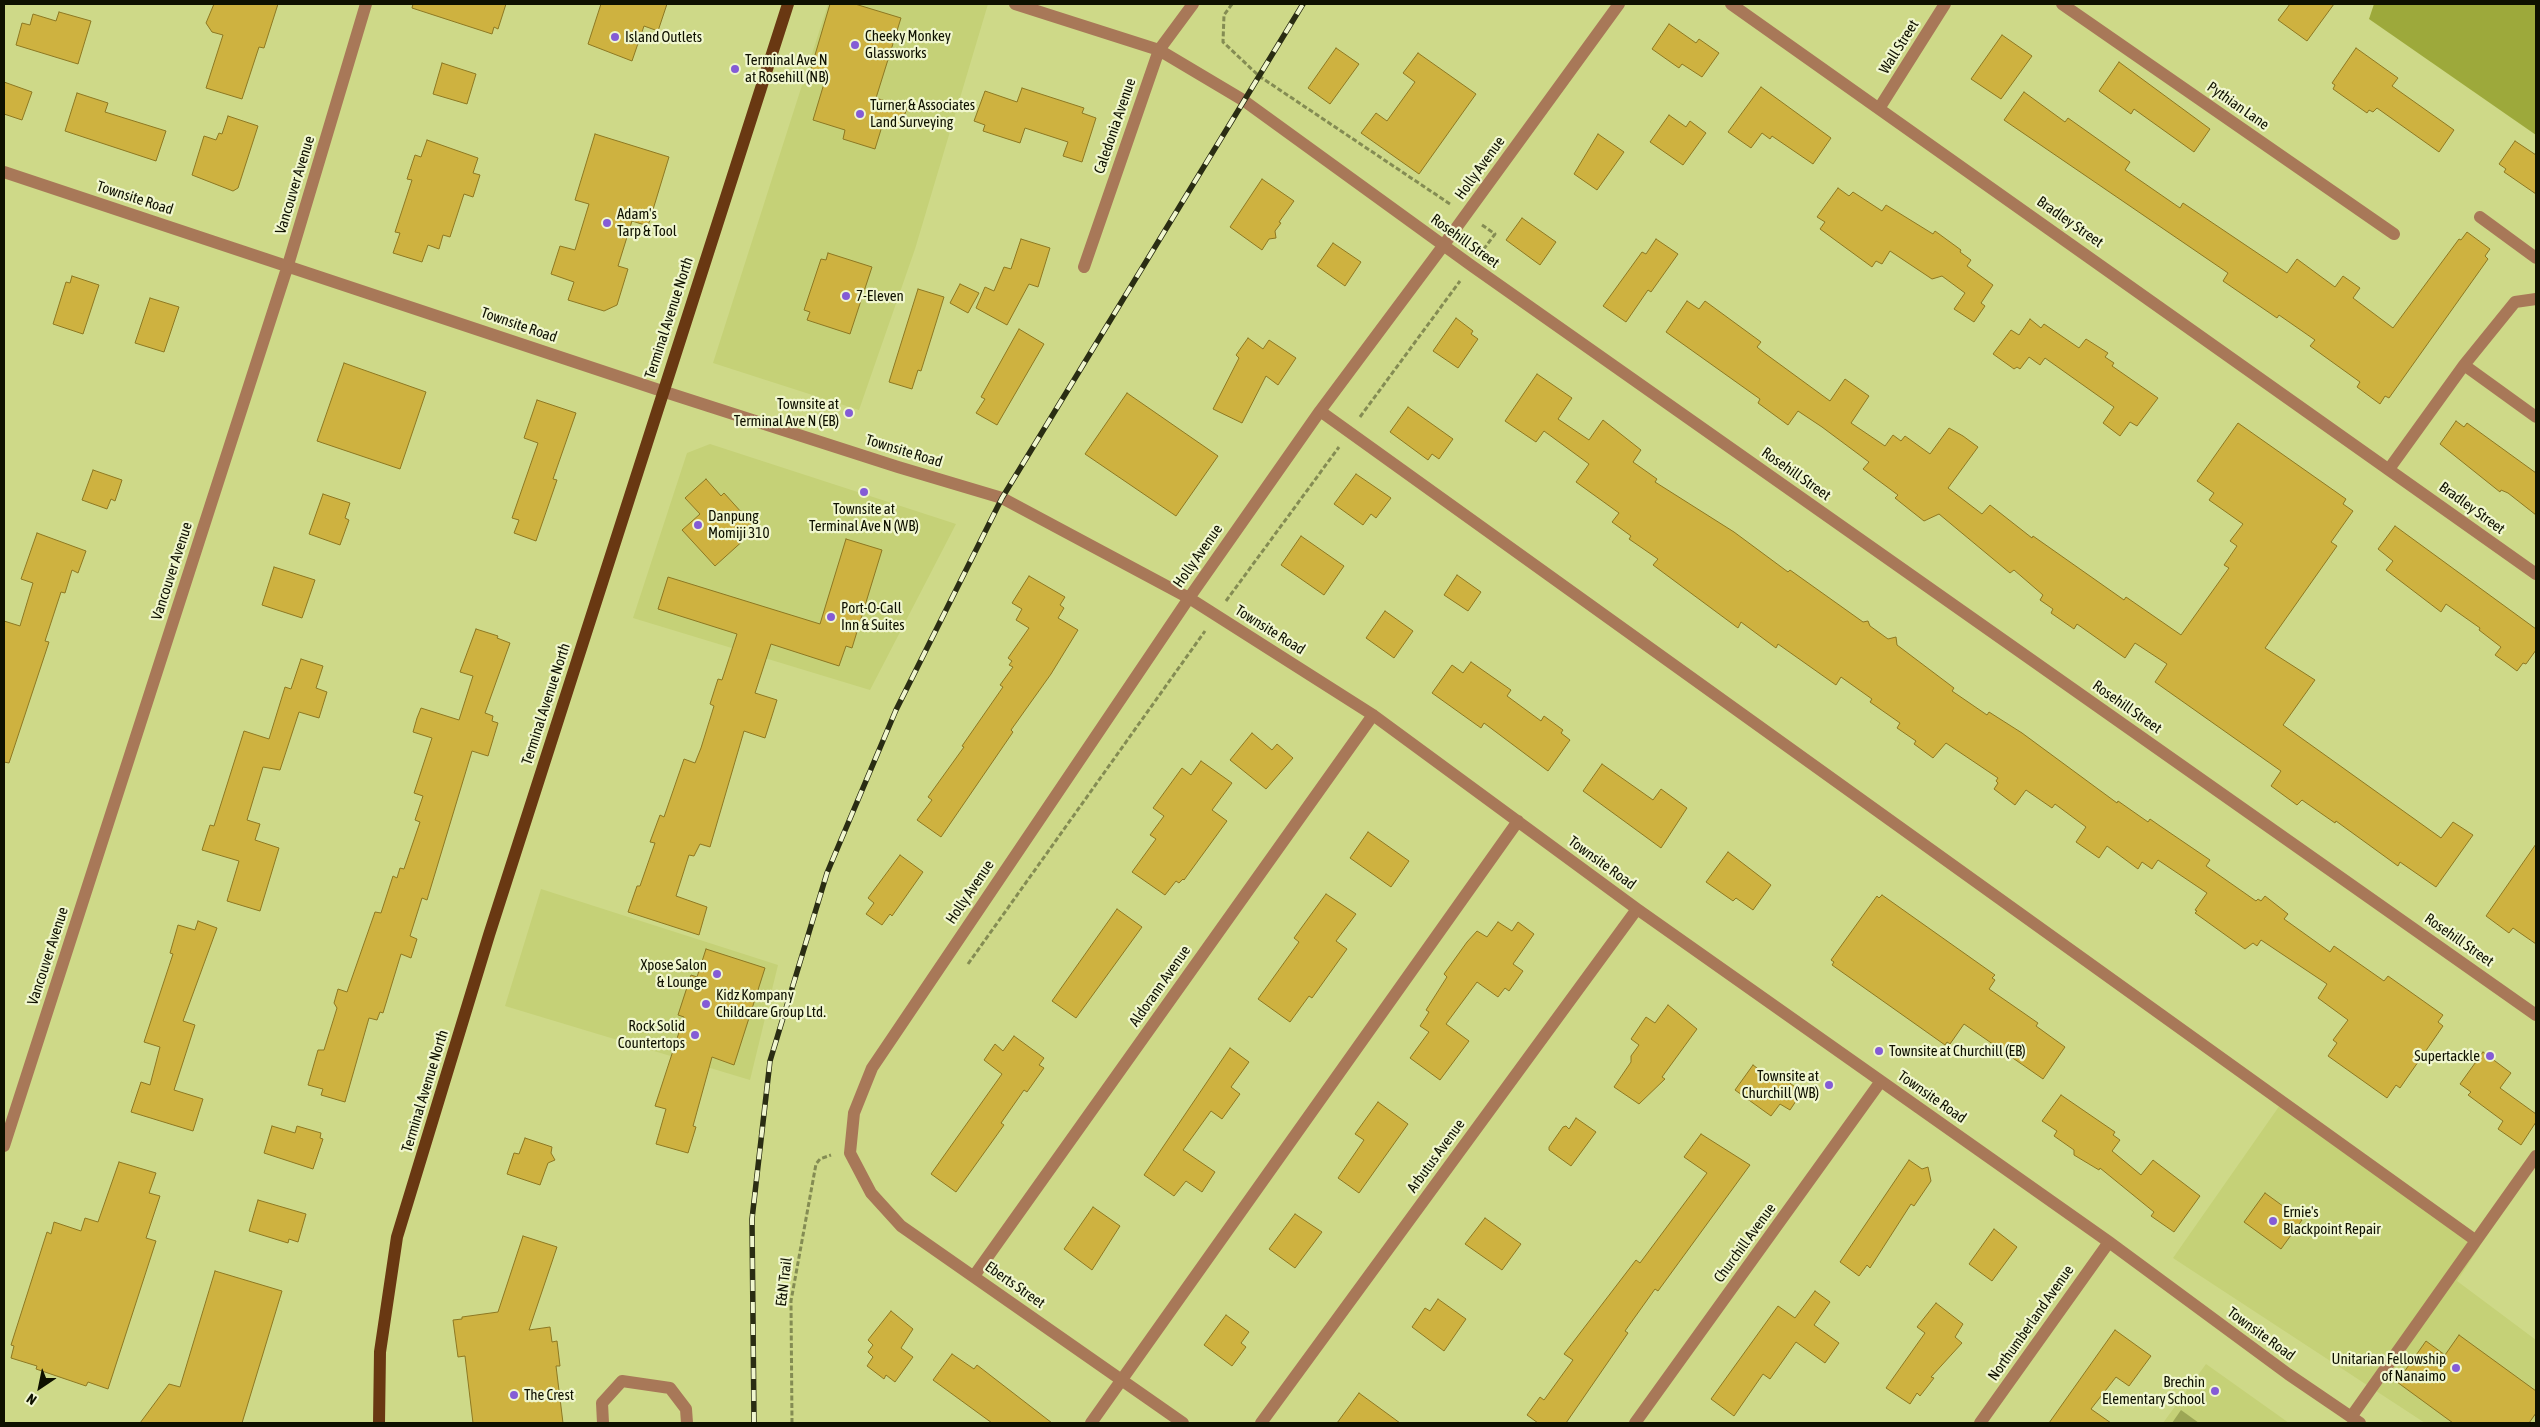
<!DOCTYPE html>
<html>
<head>
<meta charset="utf-8">
<style>
  body { margin:0 }
  #map { position:relative; width:2540px; height:1427px; overflow:hidden; background:#ced988; font-family:"Asap Condensed",sans-serif }
  canvas { display:block }
  .frame { position:absolute; inset:0; border:5px solid #0f1100; pointer-events:none }
  .north { position:absolute; left:15px; top:1362px; width:50px; height:50px; -webkit-text-stroke:4px #f0f6ce; paint-order:stroke; rotate:214deg; font-size:14px; font-weight:700; line-height:20px; text-align:center; color:#0f1100 }
  .north::after { content:''; display:block; margin:auto; width:18px; height:22px; background:#0f1100; clip-path:polygon(50% 0,100% 100%,50% 72%,0 100%) }
</style>
</head>
<body>
<div id="map">
<canvas width="2540" height="1427"></canvas>
<div class="frame"></div>
<div class="north">N</div>
</div>
<script>
const c = document.querySelector('canvas').getContext('2d');
c.lineJoin = 'round';
function fillPath(path, color) { c.fillStyle = color; c.fill(path, 'evenodd'); }
const poly = rows => new Path2D(rows.map(r => 'M' + r).join(''));
function strokePath(path, color, width, dash) { c.strokeStyle = color; c.lineWidth = width; c.lineCap = dash ? 'butt' : 'round'; c.setLineDash(dash || []); c.stroke(path); }
function label(font, color, halo, rows, align = 'center') {
  c.font = font + ' "Asap Condensed",sans-serif'; c.lineWidth = 4.5; c.setLineDash([]); c.textBaseline = 'middle'; c.strokeStyle = halo; c.fillStyle = color; for (const [text, x, y, turn = 0] of rows) {
    c.save(); c.translate(x, y); c.rotate((+turn || 0) * Math.PI / 180); c.textAlign = isNaN(turn) ? turn : align; if (halo) c.strokeText(text, 0, 0); c.fillText(text, 0, 0); c.restore();
  }
}
fillPath(poly([
  [828,4,988,4,915,249,859,410,713,363],
  [710,444,956,524,870,690,633,618,687,453],
  [541,889,778,965,750,1080,505,1006],
  [2280,1105,2480,1246,2457,1281,2536,1340,2536,1423,2425,1423,2173,1258],
  [2206,1364,2289,1423,2163,1423]
]), '#c5d177');
fillPath(poly([
  [2181,1410,2199,1423,2172,1423]
]), '#9ca655');
fillPath(poly([
  [2374,4,2536,4,2536,135,2369,19]
]), '#9da93b');
const building = poly([
  [214,4,278,4,264,48,259,47,242,99,206,88,223,35,212,32,206,23,214,4],
  [413,4,506,4,498,29,494,27,492,34,412,8,413,4],
  [601,4,667,4,658,31,644,26,632,61,588,44,601,4],
  [830,4,855,4,901,18,876,98,907,108,900,128,883,123,875,149,843,139,845,130,813,120,826,77,810,72,830,4],
  [2290,4,2334,4,2307,41,2278,20,2290,4],
  [59,12,91,21,78,64,16,45,22,23,30,25,33,14,56,21,59,12],
  [1669,24,1696,43,1699,39,1719,53,1702,77,1682,64,1679,68,1652,49,1669,24],
  [2002,35,2032,56,2001,99,1971,79,2002,35],
  [1336,48,1359,64,1330,104,1308,88,1336,48],
  [2356,48,2398,78,2392,86,2454,130,2439,152,2377,108,2373,112,2369,110,2367,113,2333,89,2335,85,2332,83,2356,48],
  [1418,53,1476,94,1419,174,1361,133,1376,113,1387,121,1415,82,1403,73,1418,53],
  [2119,62,2210,129,2194,152,2134,109,2131,114,2099,91,2119,62],
  [442,63,476,74,467,104,433,94,442,63],
  [4,82,32,92,22,120,4,114,4,82],
  [1761,87,1831,138,1813,164,1772,136,1770,139,1762,133,1751,148,1728,132,1761,87],
  [1022,88,1084,108,1082,113,1096,118,1082,162,1063,156,1068,142,1025,128,1020,143,983,131,985,125,974,121,985,91,1017,102,1022,88],
  [2024,92,2065,122,2068,118,2130,162,2125,170,2180,208,2183,203,2287,273,2297,259,2335,287,2343,276,2360,288,2353,298,2393,328,2459,239,2461,240,2467,232,2490,249,2485,256,2488,259,2389,398,2385,396,2380,404,2357,387,2360,382,2310,346,2315,340,2279,315,2277,318,2223,281,2228,273,2004,120,2024,92],
  [77,93,108,103,105,112,166,131,156,161,65,131,77,93],
  [1669,115,1686,127,1690,121,1706,133,1683,165,1650,142,1669,115],
  [228,116,258,126,238,188,233,191,192,175,204,136,216,140,219,133,222,134,228,116],
  [595,134,669,157,648,226,632,221,618,266,628,269,617,305,604,311,568,300,574,282,551,274,560,246,575,250,589,204,575,200,595,134],
  [1598,134,1624,152,1597,190,1574,174,1598,134],
  [427,140,478,158,473,173,480,175,473,197,464,194,450,237,443,235,439,249,428,245,422,262,393,253,400,233,395,232,412,180,407,179,415,155,421,157,427,140],
  [2515,141,2536,155,2536,194,2504,172,2506,169,2499,164,2515,141],
  [1262,179,1294,201,1279,222,1281,223,1275,231,1276,238,1269,239,1262,250,1230,227,1262,179],
  [1838,188,1849,196,1853,192,1882,211,1886,205,1933,234,1935,231,1961,250,1960,252,1971,260,1967,266,1993,285,1981,303,1985,306,1974,322,1954,309,1965,293,1942,276,1932,279,1890,251,1882,264,1876,261,1872,267,1820,229,1825,222,1817,217,1838,188],
  [1522,218,1556,242,1540,265,1506,240,1522,218],
  [1021,239,1050,248,1038,287,1029,284,1007,325,976,308,985,287,994,291,1004,267,1011,269,1021,239],
  [1656,239,1678,254,1651,292,1648,290,1626,322,1603,306,1642,252,1646,254,1656,239],
  [1333,243,1361,262,1345,286,1317,266,1333,243],
  [828,253,872,267,850,334,807,320,810,312,804,310,821,259,826,260,828,253],
  [72,276,99,285,83,334,53,324,66,282,70,283,72,276],
  [960,284,979,293,968,313,950,303,960,284],
  [918,289,944,297,921,371,918,370,912,389,889,382,918,289],
  [150,298,179,307,164,352,135,343,150,298],
  [1687,301,1699,309,1705,301,1761,342,1757,347,1763,352,1830,401,1845,379,1869,396,1851,423,1885,446,1893,435,1901,441,1905,436,1930,454,1949,428,1963,436,1978,447,1948,488,1982,514,1990,505,2032,538,2033,536,2124,600,2126,597,2181,635,2229,568,2224,565,2237,546,2230,541,2243,524,2209,500,2214,493,2197,481,2238,423,2346,499,2343,504,2353,511,2331,542,2337,546,2265,648,2315,680,2283,725,2441,838,2453,822,2473,835,2436,887,2400,862,2398,866,2336,821,2335,823,2302,800,2297,805,2271,786,2281,771,2155,682,2167,664,2135,643,2125,658,2077,624,2074,629,2051,613,2053,609,2040,600,2043,595,2014,570,2010,573,1939,514,1924,521,1910,510,1895,498,1898,495,1863,469,1869,462,1822,427,1798,411,1788,425,1758,403,1760,399,1666,332,1687,301],
  [1456,318,1473,331,1471,334,1478,339,1458,368,1433,351,1456,318],
  [2030,319,2041,328,2044,324,2079,348,2086,339,2108,353,2105,357,2114,363,2112,366,2158,398,2137,426,2130,422,2120,436,2103,423,2114,407,2045,358,2040,365,2029,357,2020,369,2017,367,2014,369,1993,354,2011,330,2019,335,2030,319],
  [1019,329,1044,344,997,425,976,413,985,399,981,397,1019,329],
  [1248,338,1263,349,1269,340,1296,358,1278,385,1266,376,1242,423,1213,409,1239,358,1236,355,1248,338],
  [344,363,426,392,400,469,317,441,344,363],
  [1537,374,1572,398,1558,419,1589,440,1603,420,1641,450,1633,462,1657,479,1655,482,1734,532,1788,572,1790,570,1863,622,1868,621,1870,626,1888,639,1896,637,1897,645,1954,688,1952,691,1987,715,1989,712,2022,733,2117,803,2118,801,2148,822,2150,819,2160,826,2210,860,2206,866,2256,901,2258,899,2261,901,2265,896,2288,914,2284,919,2330,952,2334,946,2384,981,2388,976,2443,1015,2438,1022,2443,1026,2400,1088,2396,1085,2387,1098,2328,1056,2337,1043,2333,1040,2348,1020,2318,998,2327,984,2261,940,2257,946,2253,943,2245,949,2195,913,2197,911,2195,910,2207,893,2158,860,2152,869,2142,862,2138,869,2107,846,2099,858,2076,842,2086,827,2055,804,2052,808,2026,790,2015,805,1994,789,1998,783,1996,781,1998,778,1946,743,1933,758,1914,744,1916,741,1897,728,1900,723,1870,702,1872,699,1841,677,1836,685,1778,644,1776,648,1741,622,1738,628,1653,565,1658,559,1629,539,1631,536,1612,522,1619,513,1576,482,1589,464,1544,431,1536,442,1505,421,1537,374],
  [1127,393,1218,456,1176,516,1085,454,1127,393],
  [537,400,576,413,553,479,557,480,536,541,514,533,519,520,512,518,538,443,524,438,537,400],
  [1408,407,1453,439,1439,459,1432,454,1428,460,1390,432,1408,407],
  [2456,421,2464,427,2467,423,2536,473,2536,515,2508,493,2501,490,2500,492,2440,444,2456,421],
  [93,470,122,480,115,501,111,499,107,509,82,500,93,470],
  [1356,474,1391,498,1376,518,1371,514,1363,525,1334,504,1356,474],
  [706,479,721,496,724,493,752,524,742,533,746,538,715,566,682,530,700,514,685,498,706,479],
  [323,494,350,503,345,518,349,520,340,545,309,534,323,494],
  [2395,526,2536,629,2536,650,2526,664,2523,663,2517,671,2505,662,2495,655,2501,647,2479,630,2480,628,2446,604,2441,612,2386,570,2393,561,2378,549,2395,526],
  [37,533,86,551,78,573,72,570,65,593,61,592,45,641,49,642,9,763,4,762,4,621,20,626,33,583,21,579,37,533],
  [1301,536,1344,566,1324,595,1281,565,1301,536],
  [846,539,882,550,852,648,846,646,839,666,771,644,755,693,777,700,765,738,744,731,710,847,700,844,694,856,689,855,676,896,707,907,699,935,628,912,637,886,640,886,655,843,650,842,660,815,664,817,684,759,695,763,701,748,714,706,710,704,718,679,722,680,737,634,658,609,668,577,820,624,846,539],
  [274,567,315,580,302,618,262,605,274,567],
  [1457,575,1481,592,1468,611,1444,595,1457,575],
  [1029,576,1065,597,1060,605,1064,608,1058,618,1078,630,1051,674,1011,730,1013,732,941,837,917,820,932,800,928,797,964,747,962,746,1003,687,1000,685,1013,667,1009,665,1012,661,1008,658,1029,628,1016,620,1022,609,1012,603,1029,576],
  [1385,611,1413,631,1394,658,1366,638,1385,611],
  [476,629,498,636,497,638,510,643,485,713,493,716,492,721,498,723,488,756,472,751,427,900,422,898,410,936,417,939,411,958,401,954,383,1013,380,1012,377,1020,369,1018,345,1102,321,1095,323,1089,308,1085,318,1050,324,1050,337,1008,334,1003,338,989,347,992,375,912,381,913,393,876,397,878,400,868,404,869,420,822,415,820,423,796,414,793,432,738,413,732,417,718,421,708,459,720,473,676,460,672,476,629],
  [301,659,323,666,316,688,327,692,319,718,299,712,280,770,263,767,247,820,260,824,255,840,279,848,260,911,227,901,239,861,202,850,210,825,214,826,244,731,269,739,285,687,291,689,301,659],
  [1471,662,1511,690,1507,696,1541,721,1544,716,1563,730,1561,733,1570,740,1548,771,1484,723,1481,728,1432,693,1452,665,1463,673,1471,662],
  [1252,733,1272,750,1277,744,1293,758,1266,789,1230,760,1252,733],
  [1201,761,1232,783,1212,810,1227,821,1184,880,1183,879,1179,883,1176,881,1165,895,1132,872,1156,839,1150,835,1164,816,1153,808,1182,768,1191,775,1201,761],
  [1602,764,1653,800,1661,789,1687,808,1661,848,1583,791,1602,764],
  [1368,832,1409,861,1391,887,1350,858,1368,832],
  [2536,844,2536,944,2513,928,2509,933,2486,916,2536,844],
  [1728,852,1771,885,1753,910,1736,898,1733,901,1706,882,1728,852],
  [900,855,923,872,892,916,890,914,882,925,866,914,874,903,868,898,900,855],
  [1326,894,1356,914,1336,941,1347,949,1312,998,1309,996,1290,1022,1258,999,1299,942,1294,938,1326,894],
  [1882,895,1995,975,1992,978,1995,980,1989,989,2038,1023,2036,1026,2065,1047,2043,1079,1964,1024,1950,1044,1947,1042,1945,1045,1832,965,1834,962,1831,960,1877,896,1879,898,1882,895],
  [1117,909,1142,927,1076,1018,1052,1001,1117,909],
  [198,921,217,928,183,1021,195,1025,174,1090,203,1099,193,1131,131,1112,141,1082,150,1085,160,1047,144,1042,173,954,170,953,178,925,195,930,198,921],
  [1498,922,1512,931,1518,922,1534,934,1513,964,1523,971,1509,991,1505,988,1498,997,1477,982,1446,1024,1469,1041,1440,1080,1410,1058,1429,1032,1420,1026,1429,1012,1426,1010,1447,977,1444,974,1467,942,1477,931,1487,937,1498,922],
  [706,949,765,968,734,1065,712,1057,693,1126,696,1127,688,1153,656,1144,666,1109,655,1106,684,1017,678,1015,691,975,697,977,706,949],
  [1668,1005,1697,1029,1662,1077,1665,1079,1639,1104,1614,1087,1631,1062,1631,1056,1639,1045,1631,1039,1646,1017,1655,1023,1668,1005],
  [1014,1036,1044,1058,1039,1065,1044,1068,1027,1092,1024,1090,1001,1123,1004,1125,956,1192,931,1174,1002,1074,984,1060,995,1044,1003,1051,1014,1036],
  [1230,1048,1249,1062,1231,1087,1240,1094,1222,1119,1211,1111,1183,1150,1215,1172,1202,1192,1186,1181,1174,1196,1144,1175,1230,1048],
  [2483,1052,2511,1073,2500,1088,2536,1114,2536,1122,2521,1145,2498,1129,2503,1121,2468,1095,2471,1092,2460,1084,2483,1052],
  [1753,1065,1774,1081,1779,1075,1802,1092,1790,1110,1780,1104,1771,1116,1735,1090,1753,1065],
  [2061,1095,2115,1132,2113,1135,2120,1140,2112,1151,2141,1175,2153,1160,2200,1196,2174,1232,2151,1216,2154,1212,2100,1168,2099,1170,2074,1155,2074,1150,2054,1136,2057,1131,2042,1121,2061,1095],
  [1378,1102,1408,1124,1359,1193,1338,1178,1364,1140,1355,1134,1378,1102],
  [1576,1118,1596,1132,1571,1166,1549,1150,1549,1147,1563,1127,1566,1126,1569,1129,1576,1118],
  [272,1126,295,1133,297,1126,321,1133,320,1138,323,1139,313,1169,264,1153,272,1126],
  [1701,1134,1750,1165,1658,1291,1655,1289,1625,1331,1628,1333,1566,1423,1538,1423,1527,1415,1540,1397,1544,1400,1573,1360,1564,1354,1636,1260,1640,1263,1707,1173,1684,1157,1701,1134],
  [525,1138,552,1147,551,1153,555,1160,548,1163,540,1185,507,1174,514,1153,519,1154,525,1138],
  [1909,1160,1922,1169,1928,1167,1931,1181,1914,1206,1911,1204,1870,1268,1867,1265,1859,1276,1840,1262,1909,1160],
  [119,1162,156,1173,149,1193,160,1196,146,1238,156,1241,108,1389,88,1382,86,1386,36,1369,37,1366,11,1358,14,1346,11,1345,47,1232,51,1234,54,1222,81,1231,85,1218,98,1222,119,1162],
  [2265,1193,2302,1220,2281,1249,2244,1222,2265,1193],
  [258,1200,306,1214,298,1242,289,1239,288,1243,249,1231,258,1200],
  [1093,1207,1120,1226,1092,1270,1064,1249,1093,1207],
  [1295,1214,1322,1232,1295,1268,1269,1249,1295,1214],
  [1485,1218,1521,1244,1502,1270,1465,1244,1485,1218],
  [1994,1229,2017,1247,1992,1281,1969,1264,1994,1229],
  [523,1236,557,1247,529,1330,550,1327,552,1342,557,1341,560,1366,556,1366,563,1423,473,1423,465,1356,458,1357,453,1320,462,1319,462,1317,498,1312,523,1236],
  [215,1271,282,1291,242,1423,140,1423,169,1384,180,1387,215,1271],
  [1815,1291,1830,1302,1814,1325,1839,1343,1825,1363,1796,1342,1770,1379,1763,1374,1734,1416,1711,1399,1778,1306,1795,1318,1815,1291],
  [1438,1299,1466,1319,1444,1351,1412,1327,1425,1308,1430,1311,1438,1299],
  [1936,1303,1963,1324,1955,1337,1962,1343,1931,1377,1934,1378,1920,1396,1917,1393,1910,1404,1886,1388,1925,1333,1917,1327,1936,1303],
  [891,1311,913,1329,901,1348,913,1357,895,1382,886,1375,884,1379,867,1366,873,1357,868,1352,873,1345,868,1340,891,1311],
  [1226,1315,1249,1332,1241,1343,1246,1347,1232,1366,1204,1345,1226,1315],
  [2115,1330,2151,1356,2129,1386,2116,1377,2091,1409,2111,1423,2049,1423,2115,1330],
  [2459,1335,2536,1391,2536,1413,2529,1423,2453,1423,2397,1382,2426,1341,2445,1355,2459,1335],
  [952,1354,974,1369,977,1365,1052,1423,992,1423,933,1380,952,1354],
  [1359,1393,1400,1423,1337,1423,1359,1393]
]);
fillPath(building, '#ceb240');
strokePath(building, '#8d7822', 1);
strokePath(poly([
  [1232,4,1224,15,1223,42,1259,76,1450,204],
  [1482,225,1495,234,1483,250],
  [1360,417,1460,281],
  [1226,601,1339,447],
  [968,964,1205,631],
  [792,1423,791,1301,816,1164,820,1159,831,1155]
]), '#848c53', 3, [5, 2.5]);
strokePath(poly([
  [1015,4,1159,50,1243,100,1472,266,2536,1015],
  [1731,4,2536,574],
  [2062,4,2394,234],
  [1880,107,1945,4],
  [4,172,662,391,898,467,1002,498,1189,598,1373,715,1637,909,2109,1242,2288,1374,2360,1423],
  [2480,217,2536,258],
  [1084,267,1159,50,1193,4],
  [2464,365,2536,417],
  [1320,411,2475,1240],
  [2389,469,2464,365,2515,302,2536,299],
  [4,1146,288,265,366,4],
  [974,1276,1373,715],
  [2351,1417,2536,1156],
  [603,1423,602,1403,622,1381,670,1388,686,1409,687,1423],
  [1091,1423,1518,821],
  [1183,1423,901,1226,871,1193,850,1153,854,1113,872,1068,1189,598,1320,411,1443,246,1619,4],
  [1261,1423,1637,909],
  [1635,1423,1881,1081],
  [1980,1423,2109,1242]
]), '#a87858', 12);
strokePath(poly([
  [379,1423,380,1352,397,1237,489,935,788,4]
]), '#693812', 12);
const rail = poly([
  [754,1423,752,1219,770,1061,827,873,896,710,1002,498,1303,4]
]);
strokePath(rail, '#2a2d13', 5.5);
strokePath(rail, '#f0f6ce', 4, [11]);
for (const [x, y, r, color] of [
  [615,37,5,"#845cd6"],
  [855,45,5,"#845cd6"],
  [735,69,5,"#845cd6"],
  [860,114,5,"#845cd6"],
  [607,223,5,"#845cd6"],
  [846,296,5,"#845cd6"],
  [849,413,5,"#845cd6"],
  [864,492,5,"#845cd6"],
  [698,525,5,"#845cd6"],
  [831,617,5,"#845cd6"],
  [717,974,5,"#845cd6"],
  [706,1004,5,"#845cd6"],
  [695,1035,5,"#845cd6"],
  [1879,1051,5,"#845cd6"],
  [2490,1056,5,"#845cd6"],
  [1829,1085,5,"#845cd6"],
  [2273,1221,5,"#845cd6"],
  [2456,1368,5,"#845cd6"],
  [2215,1391,5,"#845cd6"],
  [514,1395,5,"#845cd6"]
]) { const dot = new Path2D(); dot.arc(x, y, r, 0, 2 * Math.PI); c.fillStyle = color; c.fill(dot); strokePath(dot, '#f0f6ce', 2); }
label('15px', '#0f1100', '#f0f6ce', [
  ["Cheeky Monkey",865,36],
  ["Glassworks",865,53],
  ["Island Outlets",625,37],
  ["Terminal Ave N",745,60],
  ["at Rosehill (NB)",745,77],
  ["Turner & Associates",870,105],
  ["Land Surveying",870,122],
  ["Adam's",617,214],
  ["Tarp & Tool",617,231],
  ["7-Eleven",856,296],
  ["Townsite at",839,404,"right"],
  ["Terminal Ave N (EB)",839,421,"right"],
  ["Townsite at",864,509,"center"],
  ["Terminal Ave N (WB)",864,526,"center"],
  ["Danpung",708,516],
  ["Momiji 310",708,533],
  ["Port-O-Call",841,608],
  ["Inn & Suites",841,625],
  ["Xpose Salon",707,965,"right"],
  ["& Lounge",707,982,"right"],
  ["Kidz Kompany",716,995],
  ["Childcare Group Ltd.",716,1012],
  ["Rock Solid",685,1026,"right"],
  ["Countertops",685,1043,"right"],
  ["Townsite at Churchill (EB)",1889,1051],
  ["Supertackle",2480,1056,"right"],
  ["Townsite at",1819,1076,"right"],
  ["Churchill (WB)",1819,1093,"right"],
  ["Ernie's",2283,1212],
  ["Blackpoint Repair",2283,1229],
  ["Unitarian Fellowship",2446,1359,"right"],
  ["of Nanaimo",2446,1376,"right"],
  ["Brechin",2205,1382,"right"],
  ["Elementary School",2205,1399,"right"],
  ["The Crest",524,1395]
], 'left');
label('15px', '#0f1100', '#f0f6ce', [
  ["Wall Street",1899,47,-58],
  ["Pythian Lane",2238,106,35],
  ["Caledonia Avenue",1115,126,-71],
  ["Holly Avenue",1480,168,-54],
  ["Vancouver Avenue",295,185,-73],
  ["Townsite Road",135,198,18],
  ["Bradley Street",2070,222,35],
  ["Rosehill Street",1465,241,36],
  ["Terminal Avenue North",669,318,-72],
  ["Townsite Road",519,325,19],
  ["Townsite Road",904,451,17],
  ["Rosehill Street",1796,474,35],
  ["Bradley Street",2472,508,36],
  ["Holly Avenue",1198,556,-55],
  ["Vancouver Avenue",172,571,-72],
  ["Townsite Road",1270,630,32],
  ["Terminal Avenue North",546,704,-72],
  ["Rosehill Street",2127,707,35],
  ["Townsite Road",1602,863,36],
  ["Holly Avenue",970,892,-56],
  ["Rosehill Street",2459,940,35],
  ["Vancouver Avenue",48,956,-72],
  ["Aldorann Avenue",1160,986,-55],
  ["Terminal Avenue North",425,1091,-73],
  ["Townsite Road",1932,1097,35],
  ["Arbutus Avenue",1436,1156,-54],
  ["Churchill Avenue",1745,1243,-54],
  ["E&N Trail",784,1282,-83],
  ["Eberts Street",1015,1285,35],
  ["Northumberland Avenue",2031,1323,-55],
  ["Townsite Road",2261,1334,36]
]);
</script>
</body>
</html>
